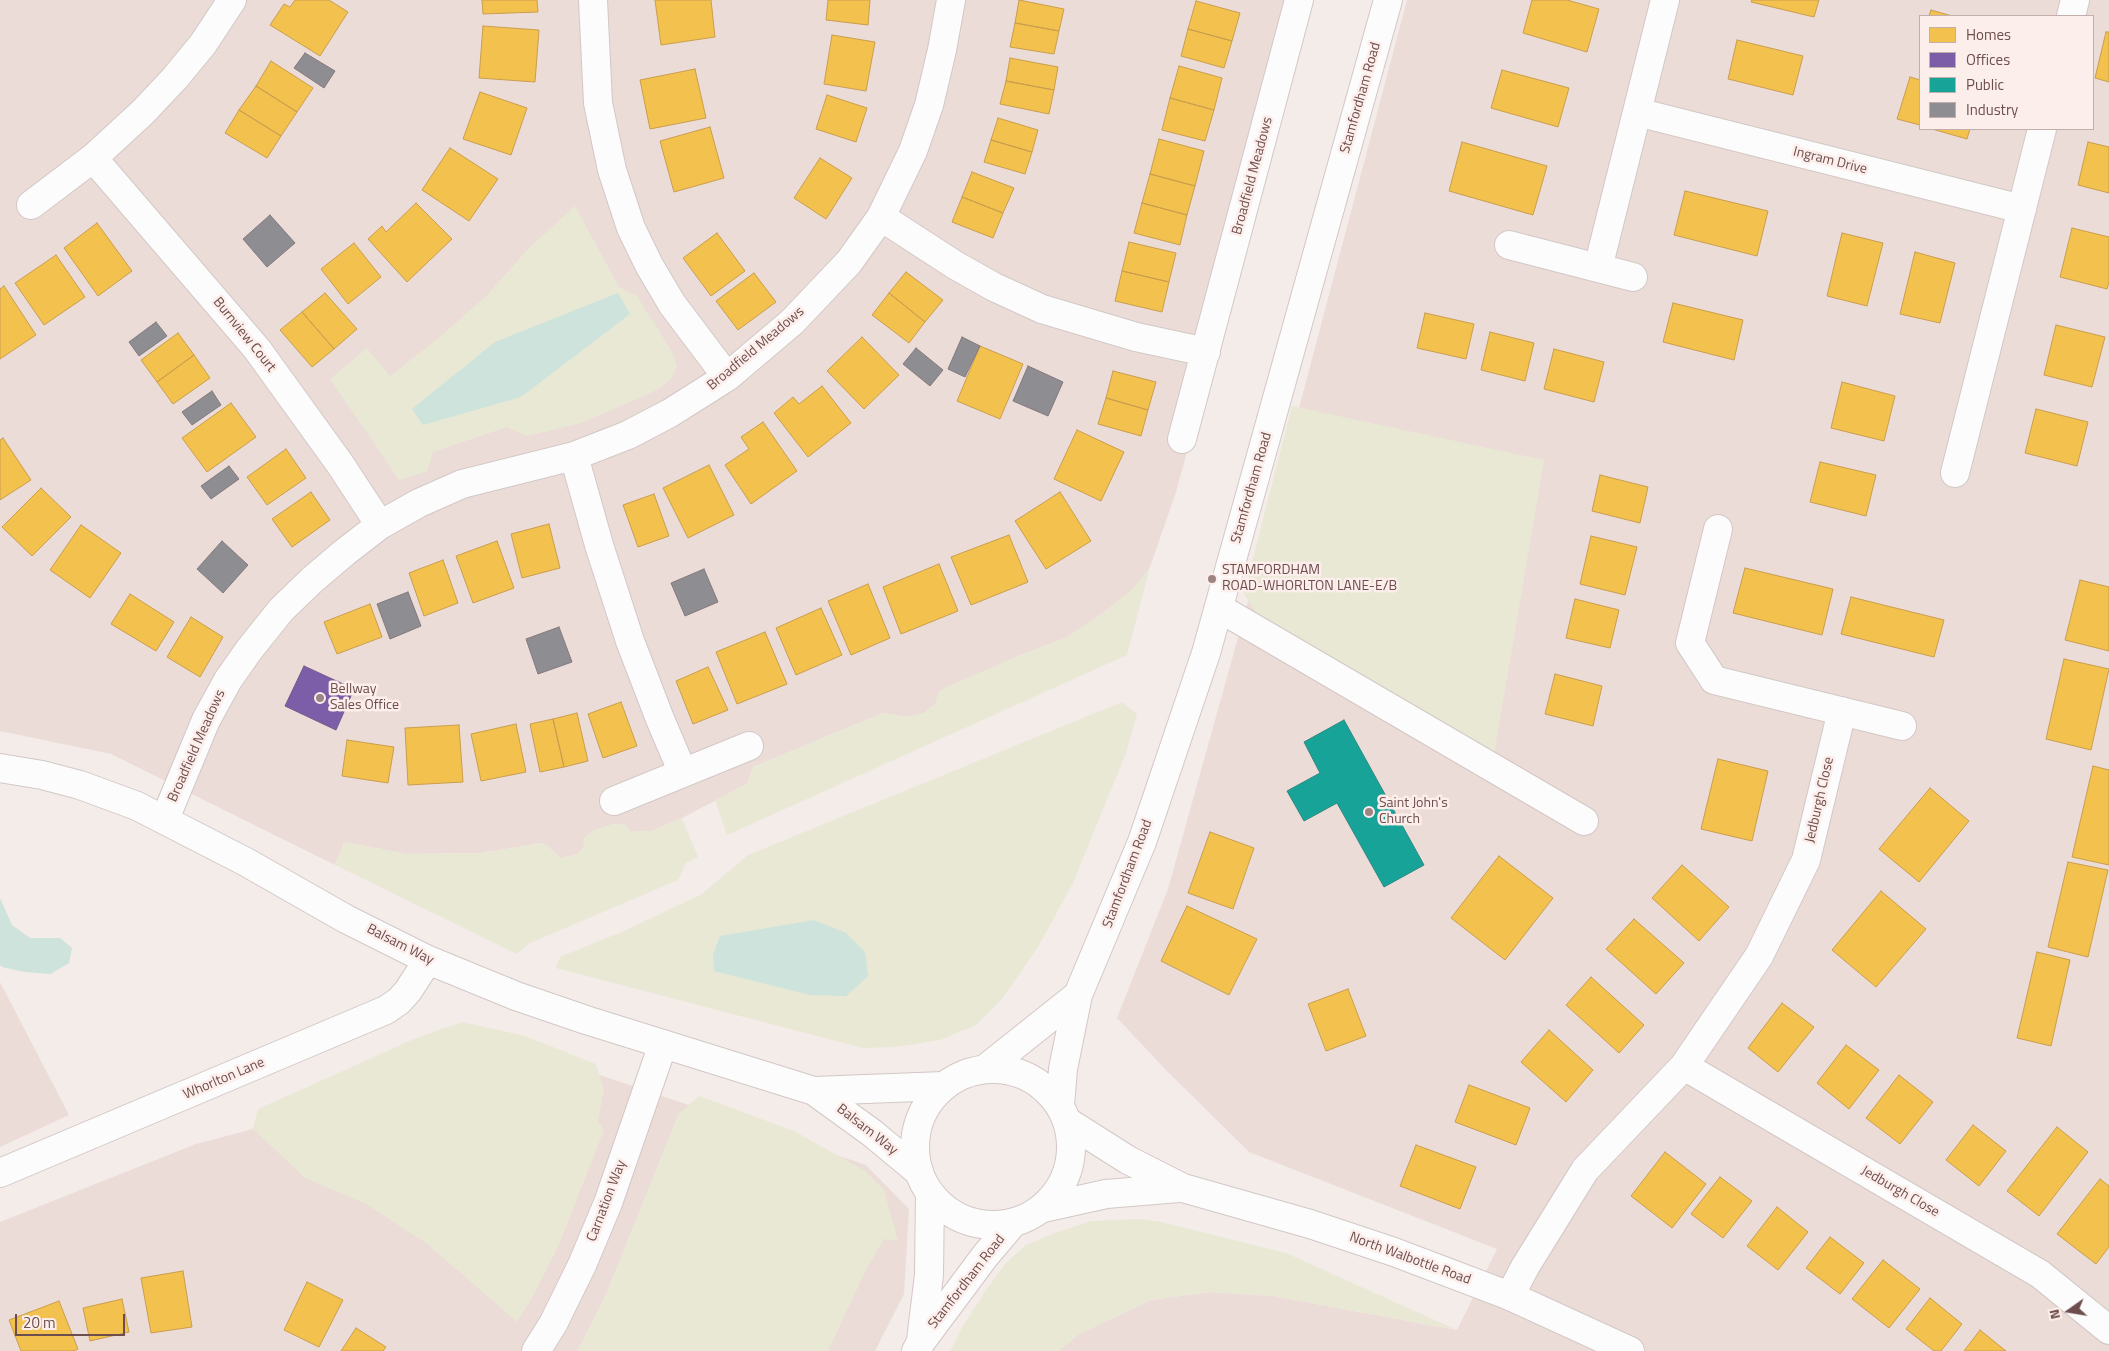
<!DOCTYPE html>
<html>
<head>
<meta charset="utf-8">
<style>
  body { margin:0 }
  #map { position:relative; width:2109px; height:1351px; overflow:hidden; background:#f4ece9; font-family:"Titillium Web",sans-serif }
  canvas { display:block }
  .legend { position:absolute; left:1919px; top:15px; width:175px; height:115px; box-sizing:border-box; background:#fceeea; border:1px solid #c3aeac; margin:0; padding:6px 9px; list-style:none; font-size:15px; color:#6e4d4e }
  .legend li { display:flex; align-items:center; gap:10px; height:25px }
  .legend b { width:25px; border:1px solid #c3aeac }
  .north { position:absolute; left:2044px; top:1286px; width:50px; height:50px; -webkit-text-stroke:4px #fceeea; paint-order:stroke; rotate:257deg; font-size:14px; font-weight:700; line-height:20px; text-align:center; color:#6e4d4e }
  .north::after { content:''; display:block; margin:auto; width:18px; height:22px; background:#6e4d4e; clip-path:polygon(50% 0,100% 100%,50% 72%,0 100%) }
  .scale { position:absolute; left:15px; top:1314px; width:110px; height:22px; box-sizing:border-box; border:2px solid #6e4d4e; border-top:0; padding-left:6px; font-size:15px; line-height:18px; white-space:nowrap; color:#6e4d4e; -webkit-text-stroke:4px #fceeea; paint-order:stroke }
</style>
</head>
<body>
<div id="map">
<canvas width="2109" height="1351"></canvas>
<ul class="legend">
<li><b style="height:14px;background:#f2c14e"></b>Homes</li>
<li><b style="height:14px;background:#7b5ea7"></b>Offices</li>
<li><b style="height:14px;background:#17a398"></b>Public</li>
<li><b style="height:14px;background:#8d8d92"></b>Industry</li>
</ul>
<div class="north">N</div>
<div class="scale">20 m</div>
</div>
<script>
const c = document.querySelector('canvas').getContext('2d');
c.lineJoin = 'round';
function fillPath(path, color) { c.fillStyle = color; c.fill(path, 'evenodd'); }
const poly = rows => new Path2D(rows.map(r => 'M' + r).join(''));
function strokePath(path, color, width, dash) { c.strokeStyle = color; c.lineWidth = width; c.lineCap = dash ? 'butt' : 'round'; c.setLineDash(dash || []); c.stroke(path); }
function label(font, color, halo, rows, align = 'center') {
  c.font = font + ' "Titillium Web",sans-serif'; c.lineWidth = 5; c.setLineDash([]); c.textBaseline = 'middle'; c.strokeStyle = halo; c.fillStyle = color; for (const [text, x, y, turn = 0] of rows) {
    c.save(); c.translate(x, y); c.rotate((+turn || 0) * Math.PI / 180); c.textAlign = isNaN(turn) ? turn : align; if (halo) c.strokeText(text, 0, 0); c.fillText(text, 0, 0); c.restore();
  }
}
fillPath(poly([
  [0,0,1311,0,1176,492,1150,567,1134,588,1103,613,1066,638,1020,655,935,704,924,713,906,717,883,713,753,767,747,784,682,818,652,831,630,832,626,825,614,824,595,830,584,838,584,847,578,854,561,858,543,843,482,853,407,854,344,842,335,865,111,754,0,731],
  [1407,0,2109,0,2109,1351,1058,1351,1079,1334,1151,1300,1209,1292,1273,1296,1457,1330,1497,1249,1249,1152,1167,1071,1117,1018,1168,889,1244,616],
  [1920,16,2093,16,2093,129,1920,129],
  [0,982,69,1115,0,1147],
  [529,1051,866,1165,909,1209,904,1294,875,1351,0,1351,0,1222,196,1144,253,1129,340,1085]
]), '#ecdcd7');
fillPath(poly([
  [575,206,619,287,637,296,671,350,677,366,671,379,657,390,581,423,527,436,507,427,433,452,427,471,399,480,330,379,367,348,390,376,440,337,487,295,529,248],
  [1292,406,1544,460,1494,755,1262,621,1244,594],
  [1150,567,1127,655,727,835,715,800,747,784,753,767,883,713,906,717,924,713,935,704,939,691,951,685,1020,655,1066,638,1103,613,1134,588],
  [1122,702,1137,714,1126,753,1073,883,1038,947,1002,999,976,1025,940,1040,895,1047,863,1048,556,968,560,957,624,931,702,894,748,855],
  [682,818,698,857,686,863,678,880,528,944,517,954,335,865,344,842,407,854,482,853,543,843,561,858,579,854,584,847,583,838,595,830,614,824,626,825,631,832,652,831],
  [462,1022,525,1036,596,1064,604,1089,598,1122,604,1130,558,1247,532,1298,517,1322,426,1243,366,1204,305,1178,253,1129,258,1109,414,1039],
  [699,1096,794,1131,865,1171,884,1190,898,1241,884,1239,866,1270,828,1351,577,1351,605,1296,678,1115],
  [1138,1219,1161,1222,1286,1253,1457,1330,1273,1296,1209,1292,1151,1300,1079,1334,1058,1351,950,1351,963,1326,986,1290,1006,1263,1026,1245,1055,1233,1091,1221]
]), '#e8e8d5');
fillPath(poly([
  [618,293,630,314,521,397,423,425,412,409,495,342],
  [0,898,12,925,30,938,60,938,72,948,69,963,50,974,25,972,2,967,0,965],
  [814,920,846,933,865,952,868,976,846,996,810,995,714,971,713,955,720,936]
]), '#cde3dc');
const homes = poly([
  [295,0,329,0,348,12,320,56,270,25,284,4,290,7,295,0],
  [482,0,537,0,538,12,483,14,482,0],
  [655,0,711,0,715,37,661,45,655,0],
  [828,0,870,0,868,25,826,20,828,0],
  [1019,0,1064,9,1059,31,1015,23,1019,0],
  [1532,0,1567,0,1599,9,1587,52,1523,33,1532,0],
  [1752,0,1819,0,1814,17,1751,2,1752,0],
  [1196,1,1240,13,1232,41,1188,29,1196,1],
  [1931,10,1952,16,1929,16,1931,10],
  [1015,23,1059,31,1054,54,1010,47,1015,23],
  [483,26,539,30,535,82,479,78,483,26],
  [1188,29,1232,41,1224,68,1181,56,1188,29],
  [2106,32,2109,32,2109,82,2095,78,2106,32],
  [832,35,875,42,866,91,824,84,832,35],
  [1737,40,1803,56,1793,95,1728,79,1737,40],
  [1010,58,1058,67,1054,90,1006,81,1010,58],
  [271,61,313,88,297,112,256,86,271,61],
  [1179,66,1222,78,1214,110,1170,98,1179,66],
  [695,69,706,118,650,129,640,80,695,69],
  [1502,70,1569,88,1558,127,1491,108,1502,70],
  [1910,77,1920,80,1920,125,1897,119,1910,77],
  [1006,81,1054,90,1049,114,1000,104,1006,81],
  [256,86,297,112,281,136,239,110,256,86],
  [480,92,527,108,511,155,463,139,480,92],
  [827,95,867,108,856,142,816,129,827,95],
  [1170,98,1214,110,1205,141,1162,130,1170,98],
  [239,110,281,136,267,158,225,133,239,110],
  [998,118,1038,130,1032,152,991,140,998,118],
  [710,127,724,178,674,192,660,141,710,127],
  [1932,129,1970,129,1967,139,1932,129],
  [1159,139,1204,151,1195,186,1150,174,1159,139],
  [991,140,1032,152,1025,174,984,162,991,140],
  [1462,142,1547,166,1533,215,1449,191,1462,142],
  [2088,142,2109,147,2109,193,2078,185,2088,142],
  [450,148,498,179,469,221,422,190,450,148],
  [820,158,852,178,826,219,794,198,820,158],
  [972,172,1014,188,1003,213,962,197,972,172],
  [1150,174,1195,186,1187,215,1142,203,1150,174],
  [1685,191,1768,211,1757,256,1674,235,1685,191],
  [962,197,1003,213,993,238,952,222,962,197],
  [416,203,452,239,407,282,368,239,382,226,386,232,416,203],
  [1142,203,1187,215,1180,245,1134,233,1142,203],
  [97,223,132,271,98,296,64,248,97,223],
  [2072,228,2109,237,2109,282,2107,289,2060,277,2072,228],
  [717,233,745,271,711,296,683,258,717,233],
  [1842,233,1883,243,1867,306,1827,296,1842,233],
  [1129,242,1176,253,1169,282,1122,271,1129,242],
  [354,243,381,277,348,304,321,269,354,243],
  [1915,252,1955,263,1940,323,1900,314,1915,252],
  [56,255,85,297,44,325,15,283,56,255],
  [1122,271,1169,282,1162,312,1115,301,1122,271],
  [906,272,943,300,925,322,889,293,906,272],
  [754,273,776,302,738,330,716,301,754,273],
  [4,286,36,335,0,359,0,289,4,286],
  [325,293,357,329,334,349,302,312,325,293],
  [889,293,925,322,909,343,872,315,889,293],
  [1673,303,1743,320,1734,360,1663,342,1673,303],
  [302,312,334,349,312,367,280,330,302,312],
  [1425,313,1474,324,1466,359,1417,348,1425,313],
  [2056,325,2105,337,2092,387,2044,375,2056,325],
  [1490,332,1534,343,1525,381,1481,370,1490,332],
  [178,333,194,355,157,382,141,360,178,333],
  [862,337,899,375,864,409,827,371,862,337],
  [980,346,1023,364,1000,419,957,401,980,346],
  [1554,349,1604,362,1594,402,1544,389,1554,349],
  [194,355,210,378,173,404,157,382,194,355],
  [1113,371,1156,382,1148,410,1106,398,1113,371],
  [1842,382,1895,396,1884,441,1831,428,1842,382],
  [822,386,851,423,808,457,774,413,793,397,799,404,822,386],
  [1106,398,1148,410,1141,436,1098,424,1106,398],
  [231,403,256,437,207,472,182,438,231,403],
  [2036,409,2088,422,2077,466,2025,453,2036,409],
  [763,422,797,471,751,504,725,465,749,449,741,437,763,422],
  [1077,430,1124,452,1101,501,1054,479,1077,430],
  [3,438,31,480,0,500,0,440,3,438],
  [286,449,306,478,267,505,247,477,286,449],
  [1820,462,1876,475,1866,516,1810,502,1820,462],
  [709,465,734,515,688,538,663,488,709,465],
  [1600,475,1648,487,1640,523,1592,511,1600,475],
  [41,488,71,517,32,556,2,527,41,488],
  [311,492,330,520,292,547,272,519,311,492],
  [1060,492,1091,541,1046,569,1015,521,1060,492],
  [654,494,669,536,638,547,623,505,654,494],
  [549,524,560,568,522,578,511,534,549,524],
  [81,525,121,553,90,598,50,570,81,525],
  [1009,535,1028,582,971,605,951,557,1009,535],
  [1591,536,1637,547,1625,595,1580,584,1591,536],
  [497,541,514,588,473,603,456,556,497,541],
  [443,560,458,603,424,616,409,573,443,560],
  [939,564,958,611,901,634,883,587,939,564],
  [1745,568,1833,589,1822,635,1733,613,1745,568],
  [2080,580,2109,587,2109,651,2065,640,2080,580],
  [868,584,890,638,851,655,828,601,868,584],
  [130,594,174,622,156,651,111,624,130,594],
  [1851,597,1944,620,1934,657,1841,634,1851,597],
  [1575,599,1619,610,1610,648,1566,638,1575,599],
  [370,604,382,637,337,654,324,622,370,604],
  [821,608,842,655,796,675,776,628,821,608],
  [191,617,223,637,200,677,167,657,191,617],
  [765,632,787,684,737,704,716,652,765,632],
  [2064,659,2109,669,2091,750,2046,739,2064,659],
  [708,667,728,710,693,724,676,681,708,667],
  [1555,674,1602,686,1593,726,1545,714,1555,674],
  [621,702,637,746,603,758,588,714,621,702],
  [577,713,588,761,564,767,553,719,577,713],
  [553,719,564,767,540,772,530,724,553,719],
  [516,724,526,772,481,781,471,734,516,724],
  [459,725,463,782,408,785,405,728,459,725],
  [347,740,394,747,388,783,342,776,347,740],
  [1718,759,1768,771,1752,841,1701,829,1718,759],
  [2093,766,2109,770,2109,865,2072,857,2093,766],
  [1930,788,1969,821,1919,882,1879,849,1930,788],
  [1210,832,1254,848,1233,909,1188,893,1210,832],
  [1499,856,1553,898,1505,960,1451,918,1499,856],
  [2068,862,2108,870,2088,957,2048,947,2068,862],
  [1682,865,1729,907,1699,941,1652,898,1682,865],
  [1881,891,1926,929,1876,987,1832,950,1881,891],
  [1187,906,1257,939,1229,995,1161,961,1187,906],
  [1634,919,1684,963,1656,994,1606,949,1634,919],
  [2037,952,2070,960,2051,1046,2017,1038,2037,952],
  [1591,977,1644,1025,1619,1053,1566,1005,1591,977],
  [1348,989,1366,1036,1326,1051,1308,1004,1348,989],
  [1782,1003,1814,1027,1778,1072,1748,1048,1782,1003],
  [1549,1030,1593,1070,1566,1102,1521,1062,1549,1030],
  [1846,1045,1879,1070,1849,1109,1817,1083,1846,1045],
  [1899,1075,1933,1102,1900,1144,1866,1118,1899,1075],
  [1469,1085,1530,1108,1516,1145,1455,1122,1469,1085],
  [1973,1125,2006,1151,1979,1186,1946,1160,1973,1125],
  [2057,1127,2088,1152,2039,1216,2007,1191,2057,1127],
  [1416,1145,1476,1167,1460,1209,1400,1186,1416,1145],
  [1665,1152,1706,1184,1672,1228,1631,1196,1665,1152],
  [1720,1177,1752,1201,1723,1238,1691,1214,1720,1177],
  [2100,1179,2109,1186,2109,1247,2096,1264,2057,1234,2100,1179],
  [1777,1207,1808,1232,1778,1270,1747,1246,1777,1207],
  [1830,1237,1864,1263,1840,1294,1806,1268,1830,1237],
  [1883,1260,1920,1289,1889,1328,1852,1299,1883,1260],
  [183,1271,192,1327,151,1333,141,1278,183,1271],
  [307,1282,343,1300,319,1347,284,1330,307,1282],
  [1930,1298,1962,1324,1941,1351,1934,1351,1906,1329,1930,1298],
  [122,1299,129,1332,90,1341,83,1308,122,1299],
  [59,1301,78,1349,73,1351,21,1351,9,1320,59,1301],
  [356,1328,386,1347,383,1351,341,1351,356,1328],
  [1980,1330,2006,1351,1964,1351,1980,1330]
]);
fillPath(homes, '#f2c14e');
strokePath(homes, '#ca9e4e', 1);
const offices = poly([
  [304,666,354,689,336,730,285,706,304,666]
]);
fillPath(offices, '#7b5ea7');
strokePath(offices, '#77598c', 1);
const public = poly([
  [1344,720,1424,865,1384,887,1337,803,1304,821,1287,791,1320,773,1304,742,1344,720]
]);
fillPath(public, '#17a398');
strokePath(public, '#318982', 1);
const industry = poly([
  [305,53,335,71,324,88,294,68,305,53],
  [270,215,295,243,267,267,243,239,270,215],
  [156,322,167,336,139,356,129,342,156,322],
  [962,337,980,346,965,377,948,369,962,337],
  [916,348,943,370,930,386,903,364,916,348],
  [1028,366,1063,382,1048,416,1013,401,1028,366],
  [212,391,221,405,192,425,182,412,212,391],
  [229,466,239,479,211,499,201,486,229,466],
  [222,541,248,565,223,593,197,569,222,541],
  [704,569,718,602,685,616,671,583,704,569],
  [408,592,421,626,390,639,377,604,408,592],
  [559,627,572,662,538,674,526,639,559,627]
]);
fillPath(industry, '#8d8d92');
strokePath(industry, '#847a7e', 1);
const minor = poly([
  [593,0,598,103,612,170,631,228,649,265,672,304,727,377],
  [2071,16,2075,0],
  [1637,112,2022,209],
  [93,158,257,349,340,464,380,525],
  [31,205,93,158,143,112,175,78,203,44,232,0],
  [881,217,955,265,994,287,1042,309,1136,337,1206,352],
  [1509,245,1633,277],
  [1598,268,1665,0],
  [1182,439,1299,0],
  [574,456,599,545,630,641,660,719,683,773],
  [1955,473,2042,129],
  [1718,529,1690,643,1714,680,1902,726],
  [1219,608,1584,821],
  [614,801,749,746],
  [165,819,206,720,228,680,249,650,281,610,312,580,345,552,380,525,419,503,462,484,574,456,628,435,670,413,727,377,792,322,849,262,881,217,913,151,929,105,942,50,951,0],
  [1684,1066,2040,1274,2109,1330],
  [0,1173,386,1010,399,1001,408,991,428,960],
  [1510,1296,1525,1267,1585,1170,1684,1066,1759,956,1806,860,1842,711],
  [536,1351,553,1324,582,1265,608,1203,663,1044]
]);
const tertiary = poly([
  [0,768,42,775,80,785,137,806,246,862,346,919,428,960,516,996,586,1020,814,1091,944,1086],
  [814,1091,872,1133,919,1172],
  [1068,1122,1128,1160,1183,1188,1310,1224,1394,1252,1510,1296,1630,1351],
  [1043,1208,1106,1194,1179,1188]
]);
const secondary = poly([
  '915 1147a78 78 0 1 1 156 0a78 78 0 1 1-156 0Z',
  [985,1069,1078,995],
  [1060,1105,1063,1069,1078,995,1142,842,1206,653,1388,0],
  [921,1340,929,1275,930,1193],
  [916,1351,921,1342,985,1256,1013,1223]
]);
strokePath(minor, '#d2c8c6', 30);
strokePath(tertiary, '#d2c8c6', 30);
strokePath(secondary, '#d3c7c6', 30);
strokePath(minor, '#fdfcfc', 28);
strokePath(tertiary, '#fdfcfc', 28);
strokePath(secondary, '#fdfcfc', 28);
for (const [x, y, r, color] of [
  [1212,579,5,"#9d8584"],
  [320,698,5,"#9d8584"],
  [1369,812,5,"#9d8584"]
]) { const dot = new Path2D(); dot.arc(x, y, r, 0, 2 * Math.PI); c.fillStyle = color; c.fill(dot); strokePath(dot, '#fceeea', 2); }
label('14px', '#6e4d4e', '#fceeea', [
  ["Stamfordham Road",1361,98,-74],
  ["Ingram Drive",1830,161,14],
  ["Broadfield Meadows",1253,176,-75],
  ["Burnview Court",244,335,51],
  ["Broadfield Meadows",756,349,-40],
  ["Stamfordham Road",1252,488,-74],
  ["Broadfield Meadows",197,746,-66],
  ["Jedburgh Close",1820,800,-77],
  ["Stamfordham Road",1128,874,-69],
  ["Balsam Way",400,945,27],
  ["Whorlton Lane",224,1079,-23],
  ["Balsam Way",867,1130,38],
  ["Jedburgh Close",1900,1192,30],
  ["Carnation Way",607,1201,-69],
  ["North Walbottle Road",1410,1259,20],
  ["Stamfordham Road",967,1282,-52]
]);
label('14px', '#6e4d4e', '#fceeea', [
  ["STAMFORDHAM",1222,571],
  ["ROAD-WHORLTON LANE-E/B",1222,587],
  ["Bellway",330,690],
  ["Sales Office",330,706],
  ["Saint John's",1379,804],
  ["Church",1379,820]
], 'left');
</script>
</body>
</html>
